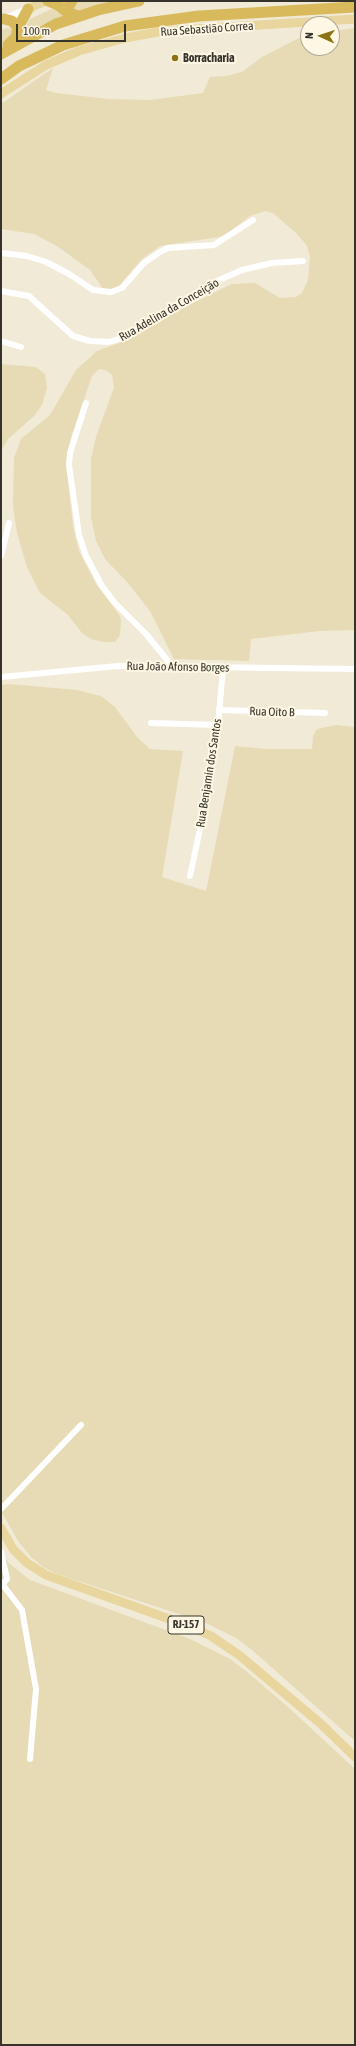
<!DOCTYPE html>
<html>
<head>
<meta charset="utf-8">
<style>
  body { margin:0 }
  #map { position:relative; width:356px; height:2046px; overflow:hidden; background:#f1ead7; font-family:"Asap Condensed",sans-serif }
  canvas { display:block }
  .frame { position:absolute; inset:0; border:2px solid #35332b; pointer-events:none }
  .north { position:absolute; left:300px; top:16px; width:40px; height:40px; box-sizing:border-box; background:#fef7e4; border:1px solid #aea99a; border-radius:50%; rotate:273deg; font-size:11px; font-weight:700; line-height:16px; text-align:center; color:#35332b }
  .north::after { content:''; display:block; margin:auto; width:14px; height:18px; background:#8c7215; clip-path:polygon(50% 0,100% 100%,50% 72%,0 100%) }
  .scale { position:absolute; left:16px; top:24px; width:110px; height:18px; box-sizing:border-box; border:2px solid #35332b; border-top:0; padding-left:5px; font-size:12px; line-height:14px; white-space:nowrap; color:#35332b; -webkit-text-stroke:3px #fef7e4; paint-order:stroke }
</style>
</head>
<body>
<div id="map">
<canvas width="356" height="2046"></canvas>
<div class="frame"></div>
<div class="north">N</div>
<div class="scale">100 m</div>
</div>
<script>
const c = document.querySelector('canvas').getContext('2d');
c.lineJoin = 'round';
function fillPath(path, color) { c.fillStyle = color; c.fill(path, 'evenodd'); }
const poly = rows => new Path2D(rows.map(r => 'M' + r).join(''));
function strokePath(path, color, width, dash) { c.strokeStyle = color; c.lineWidth = width; c.lineCap = dash ? 'butt' : 'round'; c.setLineDash(dash || []); c.stroke(path); }
function label(font, color, halo, rows, align = 'center') {
  c.font = font + ' "Asap Condensed",sans-serif'; c.lineWidth = 4; c.setLineDash([]); c.textBaseline = 'middle'; c.strokeStyle = halo; c.fillStyle = color; for (const [text, x, y, turn = 0] of rows) {
    c.save(); c.translate(x, y); c.rotate((+turn || 0) * Math.PI / 180); c.textAlign = isNaN(turn) ? turn : align; if (halo) c.strokeText(text, 0, 0); c.fillText(text, 0, 0); c.restore();
  }
}
fillPath(poly([
  [81,1,117,1,76,13,72,5],
  [54,8,62,15,62,17,30,33,27,32,26,27,30,19],
  [7,28,13,29,11,39,1,47,1,30],
  [355,28,355,630,320,631,251,639,249,661,174,659,150,611,127,582,105,559,96,541,91,517,91,459,96,437,114,387,112,375,106,370,99,369,92,376,71,437,66,463,73,526,79,551,96,584,120,616,121,621,120,635,115,642,103,642,91,639,82,633,68,615,40,593,27,567,17,533,13,507,14,458,21,439,50,415,76,370,97,351,125,341,187,306,232,284,255,283,280,298,296,297,302,293,308,280,310,257,307,246,297,234,273,213,265,211,250,216,225,235,219,237,160,246,142,259,118,287,114,289,103,289,90,270,57,246,34,234,1,229,1,104,53,68,46,90,56,93,109,99,150,100,203,93,210,77,227,76,242,72,262,57,297,39,308,35,308,48,332,48,332,31],
  [1,364,36,367,45,374,47,388,42,405,34,416,8,439,1,451],
  [9,684,77,690,101,696,115,707,137,737,150,749,183,751,162,877,206,891,235,746,267,749,312,749,313,736,317,729,336,725,355,727,355,1741,252,1650,236,1638,206,1623,57,1574,43,1567,31,1557,18,1541,1,1511,1,685],
  [1,1552,9,1563,30,1580,190,1639,230,1659,246,1671,288,1707,355,1769,355,2045,1,2045]
]), '#e7dbb5');
strokePath(poly([
  [1,253,27,256,46,262,69,274,93,290,111,292,122,288,144,263,160,252,168,248,214,245,253,220],
  [1,291,29,296,73,336,90,341,109,342,122,338,217,281,242,270,272,263,303,261],
  [1,341,21,347],
  [86,403,70,453,69,465,79,535,86,556,102,586,114,602,146,634,172,666],
  [1,556,9,523],
  [1,677,118,666,355,669],
  [219,710,325,713],
  [151,723,218,725],
  [190,876,208,791,218,725,223,668],
  [1,1509,81,1425],
  [1,1552,7,1579,1,1586],
  [3,1585,22,1610,36,1689,30,1759]
]), '#fff', 6);
strokePath(poly([
  [4,19,28,9]
]), '#fff', 7);
strokePath(poly([
  [28,9,45,1],
  [1,94,46,65,79,51,125,38,158,32,196,29,355,19],
  [1,1528,13,1549,27,1563,46,1575,189,1626,211,1636,239,1655,321,1724,355,1757]
]), '#e8d69e', 9);
strokePath(poly([
  [48,1,58,5,68,13,79,16],
  [70,14,68,7,72,1],
  [4,19,12,21,18,28],
  [8,45,16,37,18,28,28,9],
  [1,54,56,24,98,10,139,1],
  [1,79,19,66,63,45,125,26,199,16,355,7]
]), '#d8ba5d', 11);
for (const [x, y, r, color] of [
  [175,58,4,"#8c7215"]
]) { const dot = new Path2D(); dot.arc(x, y, r, 0, 2 * Math.PI); c.fillStyle = color; c.fill(dot); strokePath(dot, '#fef7e4', 1.5); }
for (const [x, y, w] of [
  [186,1625,36]
]) { const box = new Path2D(); box.roundRect(x - w / 2, y - 9, w, 18, 3); c.fillStyle = '#fef7e4'; c.fill(box); strokePath(box, '#35332b', 1); }
label('bold 11px', '#35332b', null, [
  ["RJ-157",186,1625]
]);
label('12px', '#35332b', '#fef7e4', [
  ["Rua Sebastião Correa",207,29,-4],
  ["Rua Adelina da Conceição",169,310,-30],
  ["Rua João Afonso Borges",178,667,1],
  ["Rua Oito B",272,712,2],
  ["Rua Benjamin dos Santos",209,773,-81]
]);
label('bold 12px', '#35332b', '#fef7e4', [
  ["Borracharia",183,58]
], 'left');
</script>
</body>
</html>
